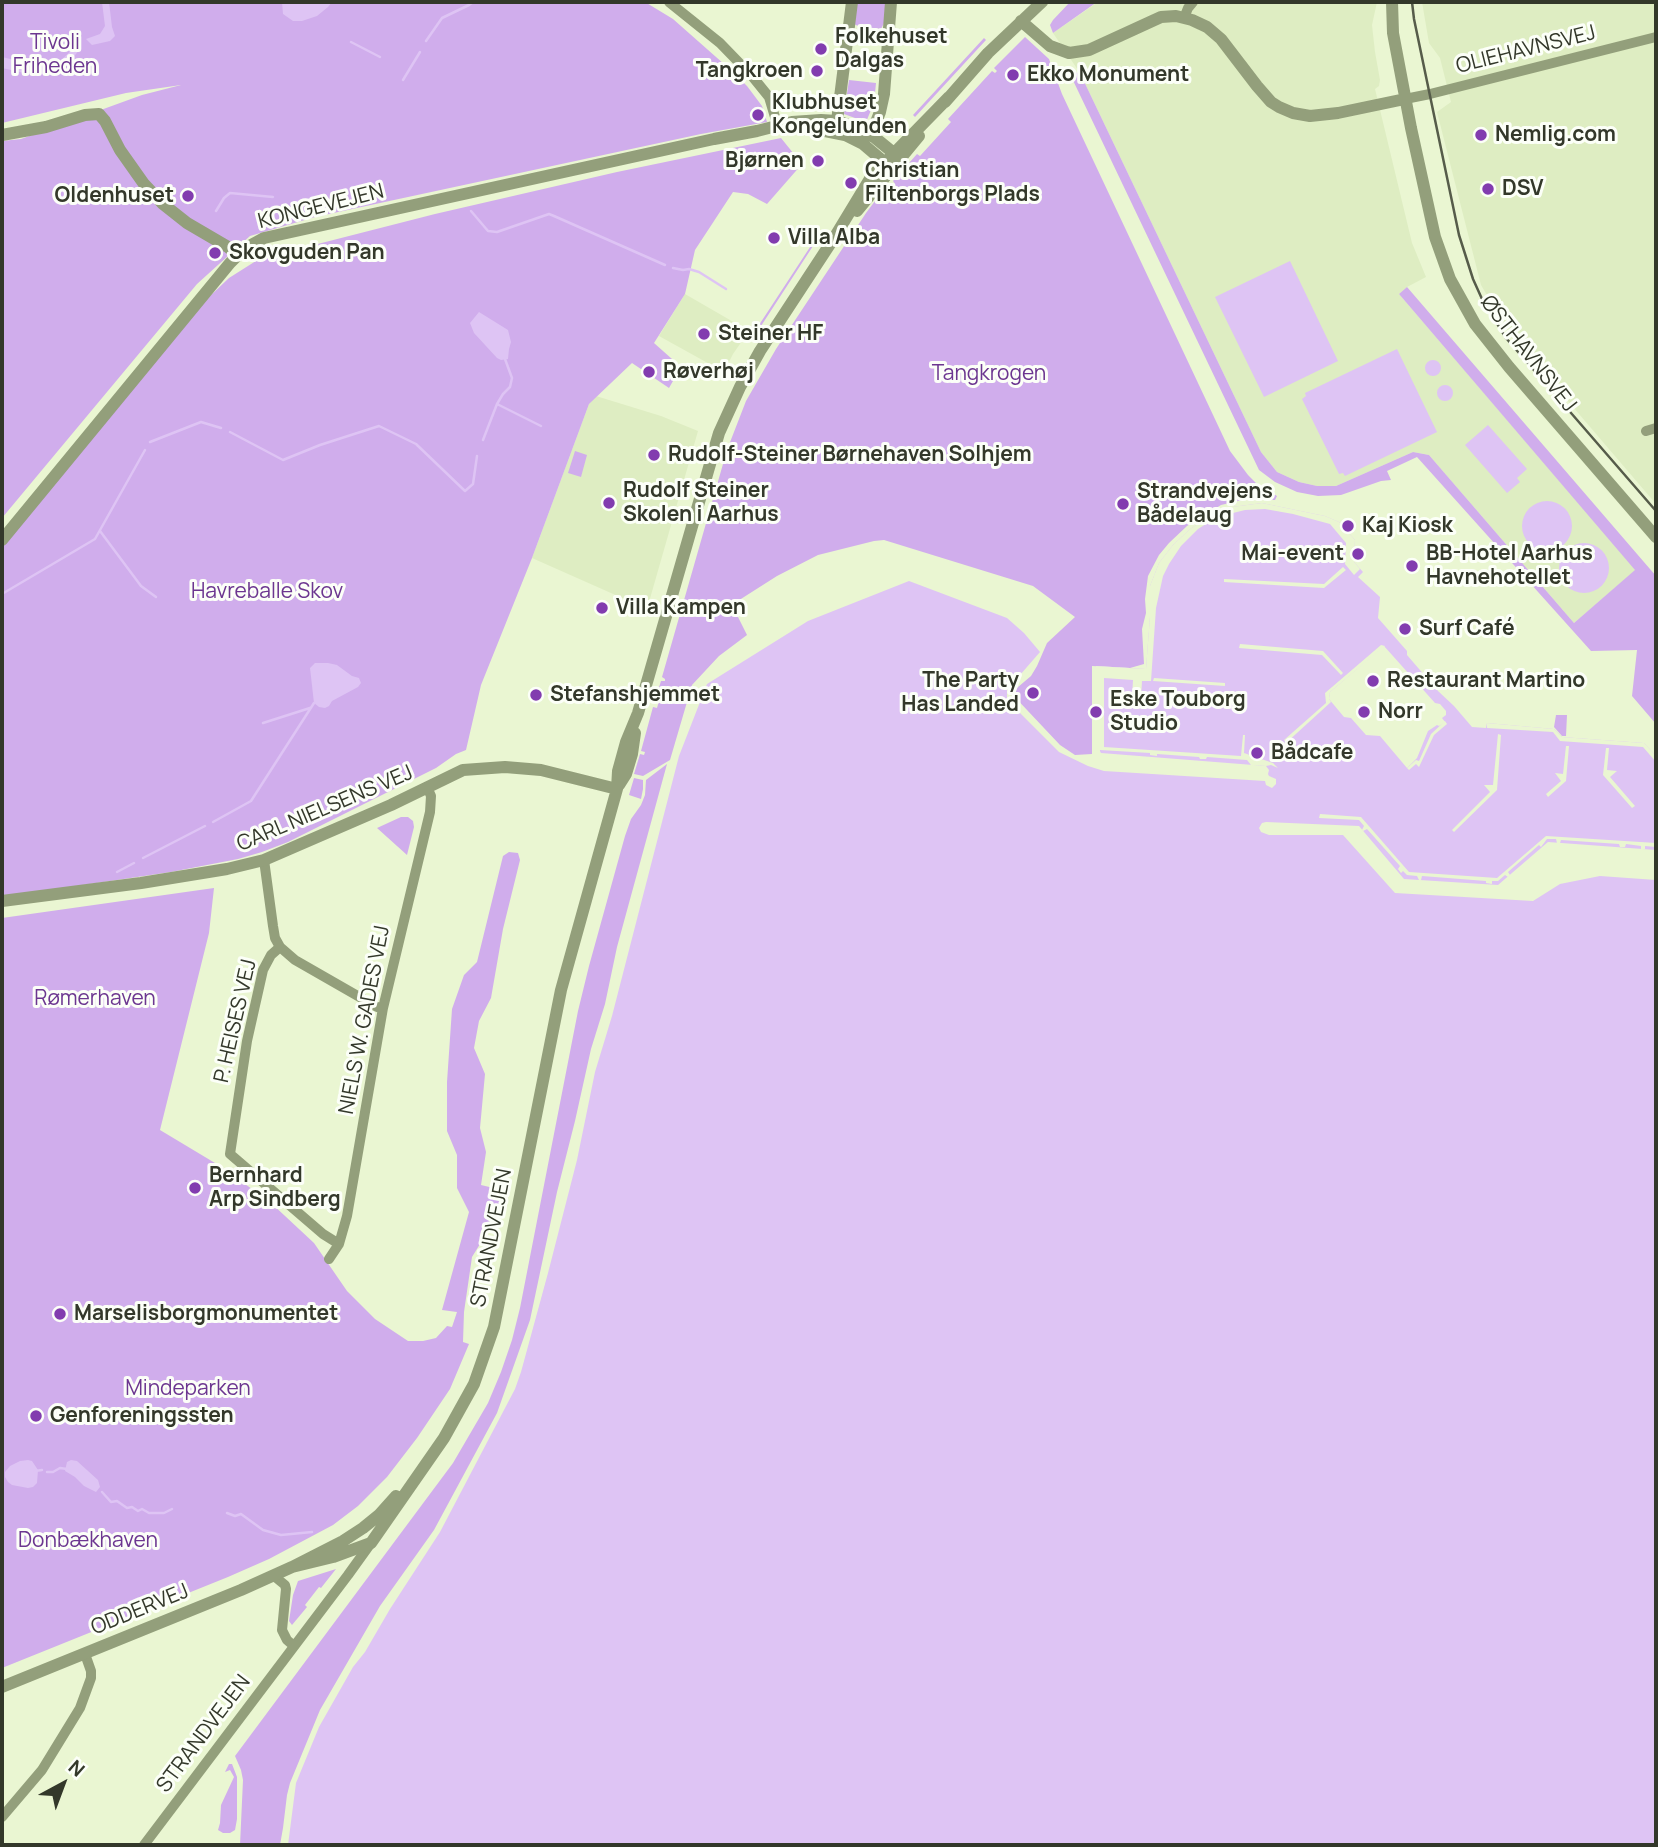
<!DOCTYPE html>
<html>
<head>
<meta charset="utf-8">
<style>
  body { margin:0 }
  #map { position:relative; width:1658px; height:1847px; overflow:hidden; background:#eaf6d2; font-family:Manrope,sans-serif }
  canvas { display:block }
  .frame { position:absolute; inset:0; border:4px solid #33382a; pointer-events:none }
  .north { position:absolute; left:28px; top:1749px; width:70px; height:70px; -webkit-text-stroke:5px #fcfff8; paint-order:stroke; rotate:41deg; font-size:19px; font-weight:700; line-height:28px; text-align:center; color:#33382a }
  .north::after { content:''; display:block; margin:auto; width:24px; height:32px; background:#33382a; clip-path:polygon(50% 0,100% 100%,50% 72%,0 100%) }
</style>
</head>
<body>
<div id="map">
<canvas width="1658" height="1847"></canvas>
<div class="frame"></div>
<div class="north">N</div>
</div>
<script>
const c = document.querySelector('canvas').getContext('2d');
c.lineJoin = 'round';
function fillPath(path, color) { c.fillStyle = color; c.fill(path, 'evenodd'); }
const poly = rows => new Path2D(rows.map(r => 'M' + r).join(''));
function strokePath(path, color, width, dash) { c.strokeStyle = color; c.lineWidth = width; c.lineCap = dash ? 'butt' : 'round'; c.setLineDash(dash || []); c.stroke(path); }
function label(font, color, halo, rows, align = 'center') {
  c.font = font + ' Manrope,sans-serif'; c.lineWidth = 6; c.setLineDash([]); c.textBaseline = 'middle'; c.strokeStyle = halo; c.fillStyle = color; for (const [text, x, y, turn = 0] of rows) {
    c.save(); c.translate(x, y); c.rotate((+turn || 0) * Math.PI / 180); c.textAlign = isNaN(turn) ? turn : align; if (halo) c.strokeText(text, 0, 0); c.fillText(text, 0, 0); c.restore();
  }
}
fillPath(poly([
  [1098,2,1377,2,1372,25,1375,52,1380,80,1379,86,1375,89,1412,243,1426,277,1407,287,1399,294,1636,570,1574,623,1429,455,1413,452,1336,486,1317,486,1299,482,1277,472,1261,452,1080,73,1053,33],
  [1422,2,1656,2,1656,504,1508,331,1481,285,1437,112,1451,102,1440,58,1429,43],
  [685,294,749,331,733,354,724,372,659,336],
  [596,396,661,416,698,431,647,609,532,558,589,404]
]), '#deedc2');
fillPath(poly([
  [2,2,645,2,673,19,733,72,747,86,762,106,767,122,701,134,315,217,250,236,197,284,2,518,2,141,21,139,142,95,181,85,126,93,2,123],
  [857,2,886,2,884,23,881,29,858,26,854,24],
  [1070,2,1097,2,1053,33,1050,25,1053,20],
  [1025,37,1049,59,1062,94,1230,451,1248,475,1258,485,1277,496,1275,500,1242,500,1221,505,1187,526,1169,543,1159,555,1148,576,1145,599,1146,613,1142,629,1144,664,1130,668,1092,666,1092,754,1075,755,1060,745,1011,693,1031,676,1037,666,1047,643,1075,617,1033,586,884,540,874,541,818,555,777,576,733,604,735,611,747,635,719,656,692,685,670,760,643,776,634,774,640,754,644,755,645,752,641,751,653,707,657,708,659,701,655,700,661,681,665,681,665,679,662,677,727,450,746,401,776,349,866,213,878,197,882,200,895,184,893,181,917,154,920,156,951,122,948,119,992,71,995,73,997,71,994,68],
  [984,38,986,40,915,117,913,115],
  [1069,72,1080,73,1261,452,1277,472,1299,482,1317,486,1336,486,1413,452,1429,455,1574,623,1635,570,1399,294,1407,287,1656,576,1656,724,1632,696,1637,650,1591,651,1417,457,1387,471,1391,480,1381,481,1341,495,1318,496,1297,492,1275,482,1259,470],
  [849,80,876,83,874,103,866,122,844,114],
  [781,138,802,164,767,204,748,194,733,192,695,250,685,294,654,343,681,367,669,388,632,363,589,404,532,558,481,685,466,750,456,754,436,768,288,842,262,852,238,859,171,872,2,897,2,547,209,297,229,278,259,259,435,214,617,172],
  [814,241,815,242,813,246,761,326,759,325],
  [575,451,587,455,581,477,568,473],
  [1556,715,1567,715,1566,736,1562,736,1554,727],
  [667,764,617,947,605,1004,591,1049,575,1121,557,1192,530,1320,497,1413,434,1530,380,1606,320,1710,290,1783,287,1795,283,1828,280,1845,240,1845,243,1780,241,1770,235,1756,453,1463,488,1403,501,1372,512,1340,520,1308,578,1011,589,966,625,836,631,819,641,805,645,795,646,780],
  [634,778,643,780,643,789,641,799,629,795],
  [401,817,408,817,413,821,414,827,407,855,377,828],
  [509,852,518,853,520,860,503,929,491,998,479,1021,474,1048,485,1074,480,1128,486,1152,481,1185,502,1190,496,1218,472,1257,464,1312,463,1342,469,1344,450,1389,417,1438,387,1477,358,1506,333,1525,269,1559,228,1577,2,1668,2,918,214,888,209,933,160,1130,220,1166,270,1202,314,1243,347,1291,375,1319,408,1341,423,1341,436,1338,447,1326,452,1327,457,1312,442,1310,469,1212,457,1188,457,1155,447,1131,447,1082,452,1009,464,975,477,962,503,856],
  [336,1569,321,1588,319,1587,305,1605,307,1607,292,1625,289,1621,293,1595,298,1581],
  [229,1764,232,1764,237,1777,237,1819,235,1830,230,1833,223,1833,218,1830,220,1823,221,1805,234,1777,230,1770,225,1772]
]), '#d0adec');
fillPath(poly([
  [102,2,109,2,112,27,115,36,110,41,92,45,86,39,100,34,105,26],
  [282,2,332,2,328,7,317,16,302,21,293,21,283,14],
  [76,46,79,47,80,49,63,70,53,74,29,74,2,68,2,57,39,66,55,66],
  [1290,261,1338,361,1264,397,1215,297],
  [479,312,508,330,511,342,509,349,508,359,501,360,497,358,474,333,470,323],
  [1397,349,1437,432,1345,476,1343,473,1339,474,1302,399,1306,396,1305,393],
  '1425 368a8 8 0 1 1 16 0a8 8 0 1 1-16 0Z',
  '1437 393a8 8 0 1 1 16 0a8 8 0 1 1-16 0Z',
  [1488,425,1527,469,1517,478,1520,482,1507,493,1465,445],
  '1522 526a25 25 0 1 1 50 0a25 25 0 1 1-50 0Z',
  [1262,503,1325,516,1339,522,1355,540,1354,562,1363,572,1358,577,1380,597,1378,618,1407,651,1407,655,1438,691,1454,706,1472,727,1486,728,1487,723,1554,729,1562,737,1644,743,1656,756,1656,850,1548,842,1498,885,1404,879,1359,826,1266,822,1262,823,1259,828,1261,832,1269,835,1343,835,1395,893,1533,901,1560,884,1600,876,1656,880,1656,1845,288,1845,296,1783,319,1727,353,1667,365,1652,390,1609,440,1532,515,1389,521,1372,548,1273,577,1160,595,1072,612,1016,679,756,707,684,808,621,909,581,1007,618,1024,633,1040,652,1007,690,1007,700,1059,752,1088,766,1104,771,1265,781,1266,785,1272,788,1276,784,1276,779,1269,776,1268,774,1269,770,1266,766,1101,753,1096,744,1096,666,1146,669,1150,616,1150,586,1159,563,1173,545,1189,530,1209,516,1232,507],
  [1384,646,1435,703,1440,704,1446,711,1446,715,1442,718,1445,722,1439,726,1437,725,1428,731,1417,758,1407,768,1380,736,1366,735,1351,718,1344,717,1329,699,1330,692],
  '1559 568a25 25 0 1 1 50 0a25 25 0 1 1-50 0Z',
  [315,663,328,663,337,665,352,676,359,678,361,683,358,687,332,701,329,706,325,708,319,707,314,703,310,668],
  [28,1460,32,1461,38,1470,37,1483,33,1487,28,1488,12,1485,8,1482,5,1477,5,1472,10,1466,20,1461],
  [71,1460,77,1461,98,1480,100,1487,96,1492,84,1486,75,1477,65,1471,67,1462]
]), '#dec4f4');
fillPath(poly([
  [1262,503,1325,516,1339,522,1355,540,1354,562,1360,569,1354,575,1345,564,1346,543,1330,524,1293,514,1265,509,1245,510,1217,517,1198,529,1181,546,1169,564,1163,576,1156,608,1151,681,1142,681,1141,698,1132,697,1133,680,1104,678,1104,747,1241,756,1243,735,1245,735,1244,753,1273,763,1278,768,1271,765,1266,766,1251,765,1247,760,1207,757,1206,759,1200,759,1199,757,1157,754,1157,756,1150,755,1150,753,1100,750,1099,756,1096,752,1096,666,1146,669,1150,616,1150,586,1159,563,1173,545,1189,530,1209,516,1232,507],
  [1343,567,1346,570,1324,588,1224,582,1224,579,1324,584],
  [1240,644,1323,651,1343,673,1341,675,1322,655,1239,648],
  [1381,645,1385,646,1330,692,1329,699,1331,702,1286,743,1284,740,1326,703,1325,693],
  [1154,678,1225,683,1225,686,1153,681],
  [1445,721,1447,724,1434,735,1419,767,1416,764,1409,770,1407,768,1416,760,1419,761,1431,734],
  [1487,723,1554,729,1562,737,1644,743,1656,756,1656,762,1643,747,1560,741,1553,732,1487,728],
  [1498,734,1501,735,1497,790,1454,832,1452,830,1490,792,1484,785,1493,785],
  [1566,746,1569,746,1566,781,1548,797,1546,794,1561,781,1555,773,1563,774],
  [1606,748,1609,748,1607,770,1617,771,1610,777,1635,806,1632,808,1603,775],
  [1320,814,1361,817,1409,872,1497,878,1546,836,1656,843,1656,847,1645,846,1645,849,1641,849,1641,846,1626,844,1625,847,1620,847,1619,844,1561,840,1560,843,1557,843,1556,839,1547,839,1541,847,1539,845,1508,872,1510,875,1508,877,1505,875,1498,881,1492,881,1492,884,1486,883,1486,881,1422,876,1421,880,1419,880,1417,876,1407,875,1403,871,1401,873,1398,869,1400,866,1367,829,1363,831,1362,830,1364,826,1359,820,1319,818]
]), '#eaf6d2');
strokePath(poly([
  [426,41,442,18,469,5,473,2],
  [351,42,380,57],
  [403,80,420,52],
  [297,202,321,198],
  [216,211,224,198,230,193,273,197],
  [471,211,488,231,497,232,549,214,554,216,665,265],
  [673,268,683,270,689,269,699,272,726,289],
  [497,404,503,394,510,387,512,378,505,359],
  [230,432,283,460,320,445,379,426,416,444,465,491,473,484,477,456],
  [483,440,497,404,541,426],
  [150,442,201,422,221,428],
  [100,531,141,586,156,597],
  [2,594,95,539,145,450],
  [263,723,310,708],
  [213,822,251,801,314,703],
  [143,858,205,826],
  [117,872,134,863],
  [35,1471,42,1470],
  [47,1472,53,1472,60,1468,67,1469],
  [102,1492,111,1502,117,1501,127,1508,132,1507,138,1511,142,1509,149,1513,164,1513,172,1509],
  [227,1513,235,1516,241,1514,263,1530,281,1535,312,1532]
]), '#dec4f4', 2.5);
strokePath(poly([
  [669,2,720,43,752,76,769,97,778,127],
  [1184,18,1188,8,1193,2],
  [1405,99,1430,94,1656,37],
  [1646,431,1656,428],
  [264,860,273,926,275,938,280,947,271,955,263,970,247,1041,230,1154,323,1234,339,1244],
  [280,947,295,960,377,1007,383,1008],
  [329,1259,339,1244,347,1216,383,1008,430,812,431,796,427,787],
  [274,1576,285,1585,286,1589,282,1630,287,1640,294,1646],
  [2,1817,42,1770,80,1708,91,1678,91,1671,85,1654],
  [144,1845,348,1575,371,1543]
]), '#939f7b', 10);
strokePath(poly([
  [1392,2,1393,33,1411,128,1435,237,1450,279,1475,324,1509,367,1656,537],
  [1021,21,1050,46,1069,53,1089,50,1161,17,1176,16,1192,20,1207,27,1221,39,1257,86,1271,102,1279,107,1293,113,1310,116,1338,113,1405,99],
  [945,102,988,53,1042,2],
  [789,127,820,130,845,135,863,144,890,167],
  [2,135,46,127,85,115,99,114,105,121,120,150,144,184,163,204,187,223,228,247,237,255],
  [845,135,838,127,837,121,852,2],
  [874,137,873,130,880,112,884,94,891,2],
  [857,211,919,136],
  [2,540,230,263,244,249,264,238,714,139,757,131,792,122,821,120,837,121,848,125,874,137,901,159],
  [619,785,626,774,632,754,635,733],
  [2,901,141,883,227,869,264,860,391,805,463,770,505,767,541,770,617,789],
  [292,1567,333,1557,371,1543,444,1438,474,1384,494,1327,561,990,617,789,618,771,626,742,638,713,719,433,740,387,760,351,834,238,871,177,949,97],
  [2,1687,241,1590,292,1567,343,1541,363,1528,379,1515,396,1496]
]), '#939f7b', 12);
strokePath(poly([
  [1412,2,1414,19,1459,235,1473,279,1482,299,1506,338,1656,511]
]), '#565c4a', 2.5);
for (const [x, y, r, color] of [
  [821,49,7,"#823caf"],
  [817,71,7,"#823caf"],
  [1013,75,7,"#823caf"],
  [758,115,7,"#823caf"],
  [1481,135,7,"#823caf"],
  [818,161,7,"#823caf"],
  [851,183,7,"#823caf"],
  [1488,189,7,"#823caf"],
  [188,196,7,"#823caf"],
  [774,238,7,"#823caf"],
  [215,253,7,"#823caf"],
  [704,334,7,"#823caf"],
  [649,372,7,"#823caf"],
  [654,455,7,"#823caf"],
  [609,503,7,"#823caf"],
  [1123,504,7,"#823caf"],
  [1348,526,7,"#823caf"],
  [1358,554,7,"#823caf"],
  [1412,566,7,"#823caf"],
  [602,608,7,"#823caf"],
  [1405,629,7,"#823caf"],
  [1373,681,7,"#823caf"],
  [1033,693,7,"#823caf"],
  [536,695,7,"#823caf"],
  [1096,712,7,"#823caf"],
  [1364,712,7,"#823caf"],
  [1257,753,7,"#823caf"],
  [195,1188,7,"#823caf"],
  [60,1314,7,"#823caf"],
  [36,1416,7,"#823caf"]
]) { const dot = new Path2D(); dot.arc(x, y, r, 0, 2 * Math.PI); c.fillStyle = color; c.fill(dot); strokePath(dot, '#fcfff8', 2.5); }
label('bold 21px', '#33382a', '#fcfff8', [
  ["Folkehuset",835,37],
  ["Dalgas",835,61],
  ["Tangkroen",803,71,"right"],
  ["Ekko Monument",1027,75],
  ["Klubhuset",772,103],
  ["Kongelunden",772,127],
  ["Nemlig.com",1495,135],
  ["Bjørnen",804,161,"right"],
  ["Christian",865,171],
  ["Filtenborgs Plads",865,195],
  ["DSV",1502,189],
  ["Oldenhuset",174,196,"right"],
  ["Villa Alba",788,238],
  ["Skovguden Pan",229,253],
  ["Steiner HF",718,334],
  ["Røverhøj",663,372],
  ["Rudolf-Steiner Børnehaven Solhjem",668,455],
  ["Rudolf Steiner",623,491],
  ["Skolen i Aarhus",623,515],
  ["Strandvejens",1137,492],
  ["Bådelaug",1137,516],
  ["Kaj Kiosk",1362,526],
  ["Mai-event",1344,554,"right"],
  ["BB-Hotel Aarhus",1426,554],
  ["Havnehotellet",1426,578],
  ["Villa Kampen",616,608],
  ["Surf Café",1419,629],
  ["The Party",1019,681,"right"],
  ["Has Landed",1019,705,"right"],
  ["Restaurant Martino",1387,681],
  ["Stefanshjemmet",550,695],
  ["Eske Touborg",1110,700],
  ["Studio",1110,724],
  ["Norr",1378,712],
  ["Bådcafe",1271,753],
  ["Bernhard",209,1176],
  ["Arp Sindberg",209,1200],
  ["Marselisborgmonumentet",74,1314],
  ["Genforeningssten",50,1416]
], 'left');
label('21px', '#6c3690', '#fcfff8', [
  ["Tivoli",55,43],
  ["Friheden",55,67],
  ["Tangkrogen",989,374],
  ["Havreballe Skov",267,592],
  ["Rømerhaven",95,999],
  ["Mindeparken",188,1389],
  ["Donbækhaven",88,1541]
]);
label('21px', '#33382a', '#fcfff8', [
  ["OLIEHAVNSVEJ",1526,50,-14],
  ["KONGEVEJEN",321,207,-14],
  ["ØSTHAVNSVEJ",1528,354,52],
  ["CARL NIELSENS VEJ",325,809,-23],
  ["NIELS W. GADES VEJ",365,1020,-79],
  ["P. HEISES VEJ",236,1021,-77],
  ["STRANDVEJEN",492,1238,-79],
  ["ODDERVEJ",140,1610,-22],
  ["STRANDVEJEN",204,1734,-53]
]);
</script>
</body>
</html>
